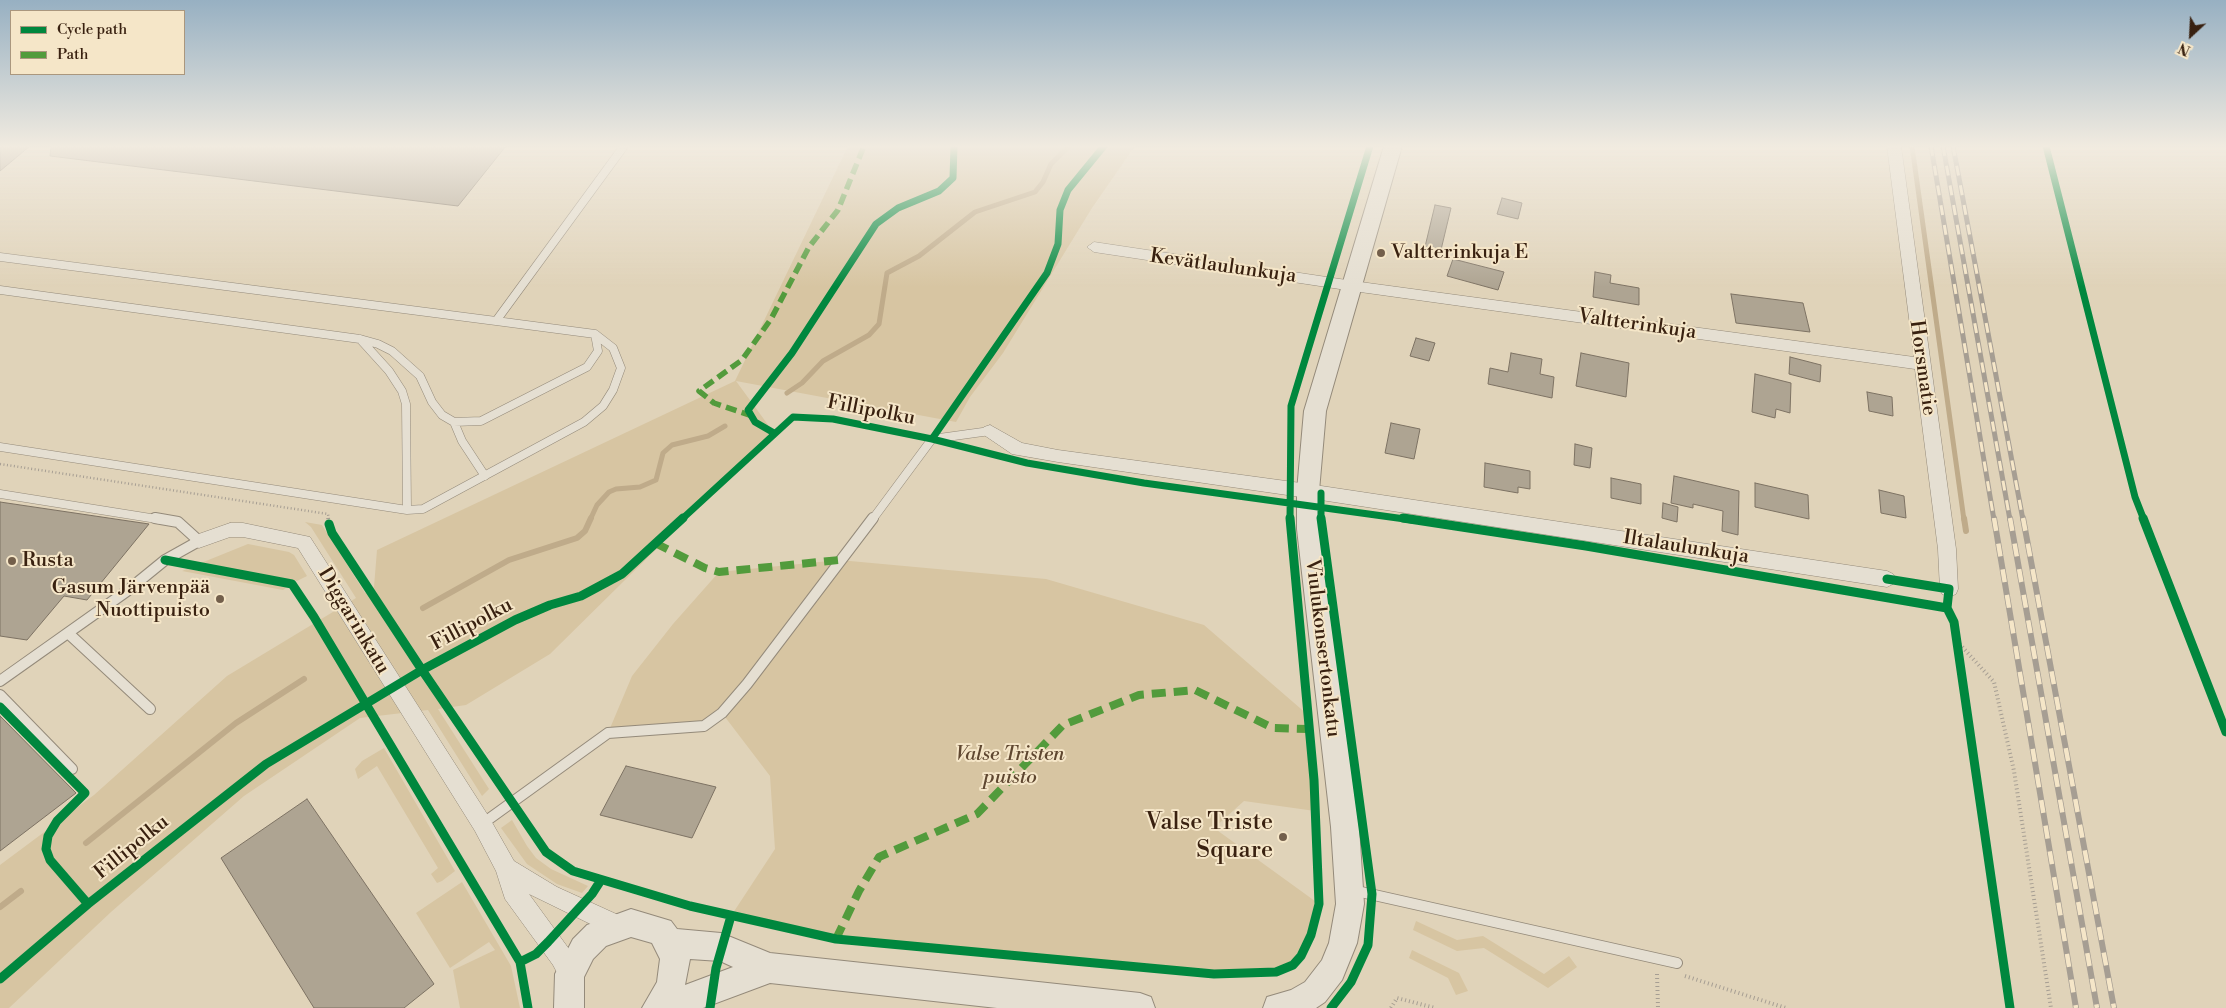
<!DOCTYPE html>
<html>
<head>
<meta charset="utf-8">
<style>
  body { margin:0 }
  #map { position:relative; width:2226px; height:1008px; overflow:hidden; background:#e0d3b9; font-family:"Libre Bodoni",serif }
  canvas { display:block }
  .legend { position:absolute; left:10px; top:10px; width:175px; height:65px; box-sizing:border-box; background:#f5e6c8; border:1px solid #aa977e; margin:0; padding:6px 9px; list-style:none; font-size:15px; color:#392110 }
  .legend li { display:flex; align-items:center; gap:10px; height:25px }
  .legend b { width:25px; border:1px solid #aa977e }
  .north { position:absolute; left:2166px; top:10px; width:50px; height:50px; -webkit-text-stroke:4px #f5e6c8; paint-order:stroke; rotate:205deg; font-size:14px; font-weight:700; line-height:20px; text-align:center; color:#392110 }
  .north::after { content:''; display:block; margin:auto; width:18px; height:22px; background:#392110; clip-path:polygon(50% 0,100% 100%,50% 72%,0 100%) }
</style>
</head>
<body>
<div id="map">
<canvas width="2226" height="1008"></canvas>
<ul class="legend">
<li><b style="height:6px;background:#00873e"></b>Cycle path</li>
<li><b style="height:6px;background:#529b3c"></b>Path</li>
</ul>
<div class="north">N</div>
</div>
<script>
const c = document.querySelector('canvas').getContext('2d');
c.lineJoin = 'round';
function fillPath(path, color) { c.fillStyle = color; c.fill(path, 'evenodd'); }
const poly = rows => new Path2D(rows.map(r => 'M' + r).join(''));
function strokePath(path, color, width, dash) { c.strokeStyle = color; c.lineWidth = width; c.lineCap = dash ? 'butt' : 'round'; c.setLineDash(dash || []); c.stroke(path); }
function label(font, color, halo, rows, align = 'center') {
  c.font = font + ' "Libre Bodoni",serif'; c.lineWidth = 4; c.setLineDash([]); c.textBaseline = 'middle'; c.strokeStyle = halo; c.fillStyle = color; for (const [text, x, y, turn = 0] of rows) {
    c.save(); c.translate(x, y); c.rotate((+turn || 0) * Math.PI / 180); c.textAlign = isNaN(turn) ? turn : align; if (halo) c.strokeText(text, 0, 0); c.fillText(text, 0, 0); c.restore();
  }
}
fillPath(poly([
  [848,146,1135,146,1092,208,1003,353,970,397,956,422,736,381,774,433,550,654,466,705,438,709,489,789,482,796,428,710,360,718,244,796,111,912,9,1008,0,1008,0,865,94,795,227,676,356,598,311,527,305,522,322,525,365,593,374,587,377,550,735,381],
  [248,544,289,552,294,555,307,576,297,581,201,563],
  [839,560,1046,579,1204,625,1308,715,1315,811,1244,801,1214,828,1319,904,1311,935,1301,956,1293,965,1276,972,1214,974,1143,969,836,939,731,916,775,849,770,776,722,713,704,726,608,733,632,676,673,624,719,572],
  [187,569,280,585,287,587,283,590,182,571],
  [384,748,455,871,442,881,437,883,431,874,438,868,377,766,358,779,355,769,362,761],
  [512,820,527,846,536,858,551,869,588,886,582,893,557,884,527,864,501,828],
  [462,882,511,966,520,1008,460,1008,453,970,495,950,489,942,450,968,416,913],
  [1416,921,1457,940,1483,936,1544,974,1569,956,1577,967,1548,988,1484,948,1457,951,1413,930],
  [1412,950,1459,973,1468,991,1456,995,1448,978,1409,958]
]), '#d7c5a2');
strokePath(poly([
  [1912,146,1964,520],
  [787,393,802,383,823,361,869,335,879,324,887,273,919,256,975,212,1035,192,1043,182,1051,164,1069,146],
  [590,520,597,505,609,492,616,489,640,487,656,480,663,453,672,445,708,436,725,426]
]), '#bfab8a', 5);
strokePath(poly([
  [1964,518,1966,531],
  [423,608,509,560,577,538,585,531,591,518],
  [86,843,236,723,304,679],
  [0,907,21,891]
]), '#bfab8a', 6);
const building = poly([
  [0,146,30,146,0,171,0,146],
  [51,146,506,146,458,206,50,156,51,146],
  [1502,198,1522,203,1518,219,1497,214,1502,198],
  [1435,205,1451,208,1440,254,1424,251,1435,205],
  [1453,259,1504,272,1498,290,1447,276,1453,259],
  [1595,272,1611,275,1610,283,1639,288,1639,305,1593,297,1595,272],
  [1731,294,1803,303,1810,332,1736,323,1731,294],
  [1416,338,1435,343,1429,361,1410,356,1416,338],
  [1511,353,1542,359,1540,374,1554,377,1552,398,1488,384,1490,368,1508,372,1511,353],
  [1581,353,1629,363,1626,397,1576,386,1581,353],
  [1790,357,1821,365,1820,382,1789,374,1790,357],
  [1755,374,1791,383,1790,413,1776,409,1775,418,1752,412,1755,374],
  [1867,392,1892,397,1893,416,1869,411,1867,392],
  [1391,423,1420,429,1414,459,1385,453,1391,423],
  [1575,444,1592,448,1590,468,1574,465,1575,444],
  [1485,463,1530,471,1530,489,1518,487,1518,493,1484,487,1485,463],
  [1674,476,1739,491,1738,535,1722,531,1723,511,1693,504,1693,508,1671,503,1674,476],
  [1611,478,1641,484,1641,504,1611,498,1611,478],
  [1755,483,1808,495,1809,519,1755,507,1755,483],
  [1879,490,1904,496,1906,518,1881,513,1879,490],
  [0,502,149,524,87,600,64,596,27,640,0,636,0,502],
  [1663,503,1678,507,1677,522,1662,518,1663,503],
  [0,716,76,793,0,851,0,716],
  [626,766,716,787,692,838,600,815,626,766],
  [307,799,434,984,404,1008,314,1008,221,858,307,799]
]);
fillPath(building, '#aea492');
strokePath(building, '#7d7263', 1);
const serviceFar1 = poly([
  [0,257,496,321,624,146],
  [0,290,360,339,378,344,392,351,420,376,432,402,442,415,454,422,481,421,587,367,598,351,595,334],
  [360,339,389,371,402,391,406,404,407,510],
  [454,422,462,441,485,476],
  [0,447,407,510,423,509,584,422,603,406,613,390,621,368,613,348,595,334,496,321],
  [0,494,163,520],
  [872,520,932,439,990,431]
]);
const service = poly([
  [68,633,150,709],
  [0,681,127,591,165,560,199,541,178,522,155,518],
  [0,695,72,769],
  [482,824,608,733,704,726,722,713,747,684,873,518],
  [1352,890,1677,963]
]);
const minor = poly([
  [1887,146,1901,146,1956,549,1958,589,1956,594,1949,597,1942,594,1940,589,1938,549,1915,369,1353,291,1094,252,1087,247,1094,242,1353,281,1914,357,1887,146],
  [990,425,1022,443,1058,450,1308,484,1887,571,1893,574,1896,579,1893,584,1887,587,1308,498,1058,462,1012,454,984,435,982,431,984,427,990,425],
  [230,523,243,523,310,537,489,817,514,861,557,887,625,918,628,926,625,934,617,937,529,894,569,949,581,974,578,982,570,985,562,982,553,965,505,899,496,871,475,831,298,548,243,537,230,537,199,548,193,546,190,541,193,536,230,523]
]);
const tertiary = poly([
  [1384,146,1402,146,1326,411,1319,491,1319,529,1359,827,1364,904,1357,943,1342,980,1325,1002,1316,1008,1263,1008,1267,997,1291,990,1305,982,1322,960,1329,943,1336,904,1331,827,1297,529,1297,491,1304,411,1384,146],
  [631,909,671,921,677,929,721,933,770,953,1140,993,1151,997,1155,1008,997,1008,770,983,703,1008,642,1008,657,982,660,959,652,943,631,937,606,946,593,959,584,977,584,1008,554,1008,555,974,573,939,587,925,631,909],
  [690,959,720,961,733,967,685,985,690,959]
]);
strokePath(serviceFar1, '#948a7a', 9);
strokePath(service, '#948a7a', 12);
strokePath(minor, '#948a7a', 1);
strokePath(tertiary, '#948a7a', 2);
strokePath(poly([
  [0,464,328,514,329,520]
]), '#a69e93', 2.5, [1, 2.5]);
strokePath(poly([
  [328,518,329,524],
  [1957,641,1994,682,2014,771,2051,1008],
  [1657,974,1658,1008],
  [1685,976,1786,1008],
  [1391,1008,1397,998,1435,1008]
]), '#a69e93', 4, [1, 3]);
strokePath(serviceFar1, '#e5dfd2', 8);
strokePath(service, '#e5dfd2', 10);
fillPath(minor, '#e5dfd2');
fillPath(tertiary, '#e5dfd2');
const railFar1 = poly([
  [1931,146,1994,520],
  [1943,146,2010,520],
  [1953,146,2023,520]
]);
const rail = poly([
  [1994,518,2076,1008],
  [2010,518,2097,1008],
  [2023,518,2114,1008]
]);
strokePath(railFar1, '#a69e93', 5);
strokePath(rail, '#a69e93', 6);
strokePath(railFar1, '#f5e6c8', 3, [10]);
strokePath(rail, '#f5e6c8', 4.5, [13]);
strokePath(poly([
  [752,416,714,403,699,391,742,360,771,319,809,247,838,210,864,146]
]), '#529b3c', 5.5, [11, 5.5]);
strokePath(poly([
  [655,543,705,568,719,572,839,560],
  [836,939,859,891,879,857,977,814,1063,725,1139,695,1195,690,1273,728,1309,729]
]), '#529b3c', 8, [14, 8]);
strokePath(poly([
  [2046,146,2135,497,2144,520],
  [774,433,755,422,748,410,792,353,876,224,898,208,939,191,953,178,954,146],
  [932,439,1047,273,1058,244,1060,210,1068,190,1104,146],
  [1321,493,1321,520],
  [681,520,793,417,833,419,932,439,1027,463,1144,483,1412,520],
  [1290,520,1291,406,1370,146]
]), '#00873e', 7);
strokePath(poly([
  [1321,518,1372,894,1368,945,1351,982,1331,1008],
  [1403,518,1586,546,1947,608],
  [2143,518,2226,732],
  [329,524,332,533,422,670,546,852,573,871,690,906,836,939,1214,974,1276,972,1293,965,1301,956,1311,935,1319,904,1314,780,1290,518],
  [165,560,292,584,314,617,520,962,528,1008],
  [1887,579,1949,589,1947,608,1954,622,2010,1008],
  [0,707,85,793,57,821,48,836,46,849,50,860,88,904],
  [520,962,536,954,548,942,592,894,601,880],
  [0,979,88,904,266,764,422,670,515,620,550,605,581,596,622,574,683,518],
  [710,1008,716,968,731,916]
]), '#00873e', 9);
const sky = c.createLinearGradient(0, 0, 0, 287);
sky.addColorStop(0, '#97b0c2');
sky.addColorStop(0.51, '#f1ebe0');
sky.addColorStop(1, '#f1ebe000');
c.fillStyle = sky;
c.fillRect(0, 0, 2226, 287);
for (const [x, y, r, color] of [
  [1381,253,5,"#735f4b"],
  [12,561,5,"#735f4b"],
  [220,599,5,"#735f4b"],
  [1283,837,5,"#735f4b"]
]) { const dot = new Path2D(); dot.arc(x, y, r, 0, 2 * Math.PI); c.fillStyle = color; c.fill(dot); strokePath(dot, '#f5e6c8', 2); }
label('20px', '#392110', '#f5e6c8', [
  ["Valtterinkuja E",1391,253],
  ["Rusta",22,561],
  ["Gasum Järvenpää",210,588,"right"],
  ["Nuottipuisto",210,611,"right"]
], 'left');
label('20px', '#392110', '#f5e6c8', [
  ["Kevätlaulunkuja",1223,267,8],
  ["Valtterinkuja",1637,325,8],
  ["Horsmatie",1922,368,82],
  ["Fillipolku",871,411,11],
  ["Iltalaulunkuja",1686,548,9],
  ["Diggarinkatu",353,621,59],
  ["Fillipolku",472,625,-28],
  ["Viulukonsertonkatu",1322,648,83],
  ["Fillipolku",132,848,-39]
]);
label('italic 20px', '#5f4730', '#f5e6c8', [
  ["Valse Tristen",1010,755],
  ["puisto",1010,778]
]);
label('24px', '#392110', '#f5e6c8', [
  ["Valse Triste",1273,823],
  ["Square",1273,851]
], 'right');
</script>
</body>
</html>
